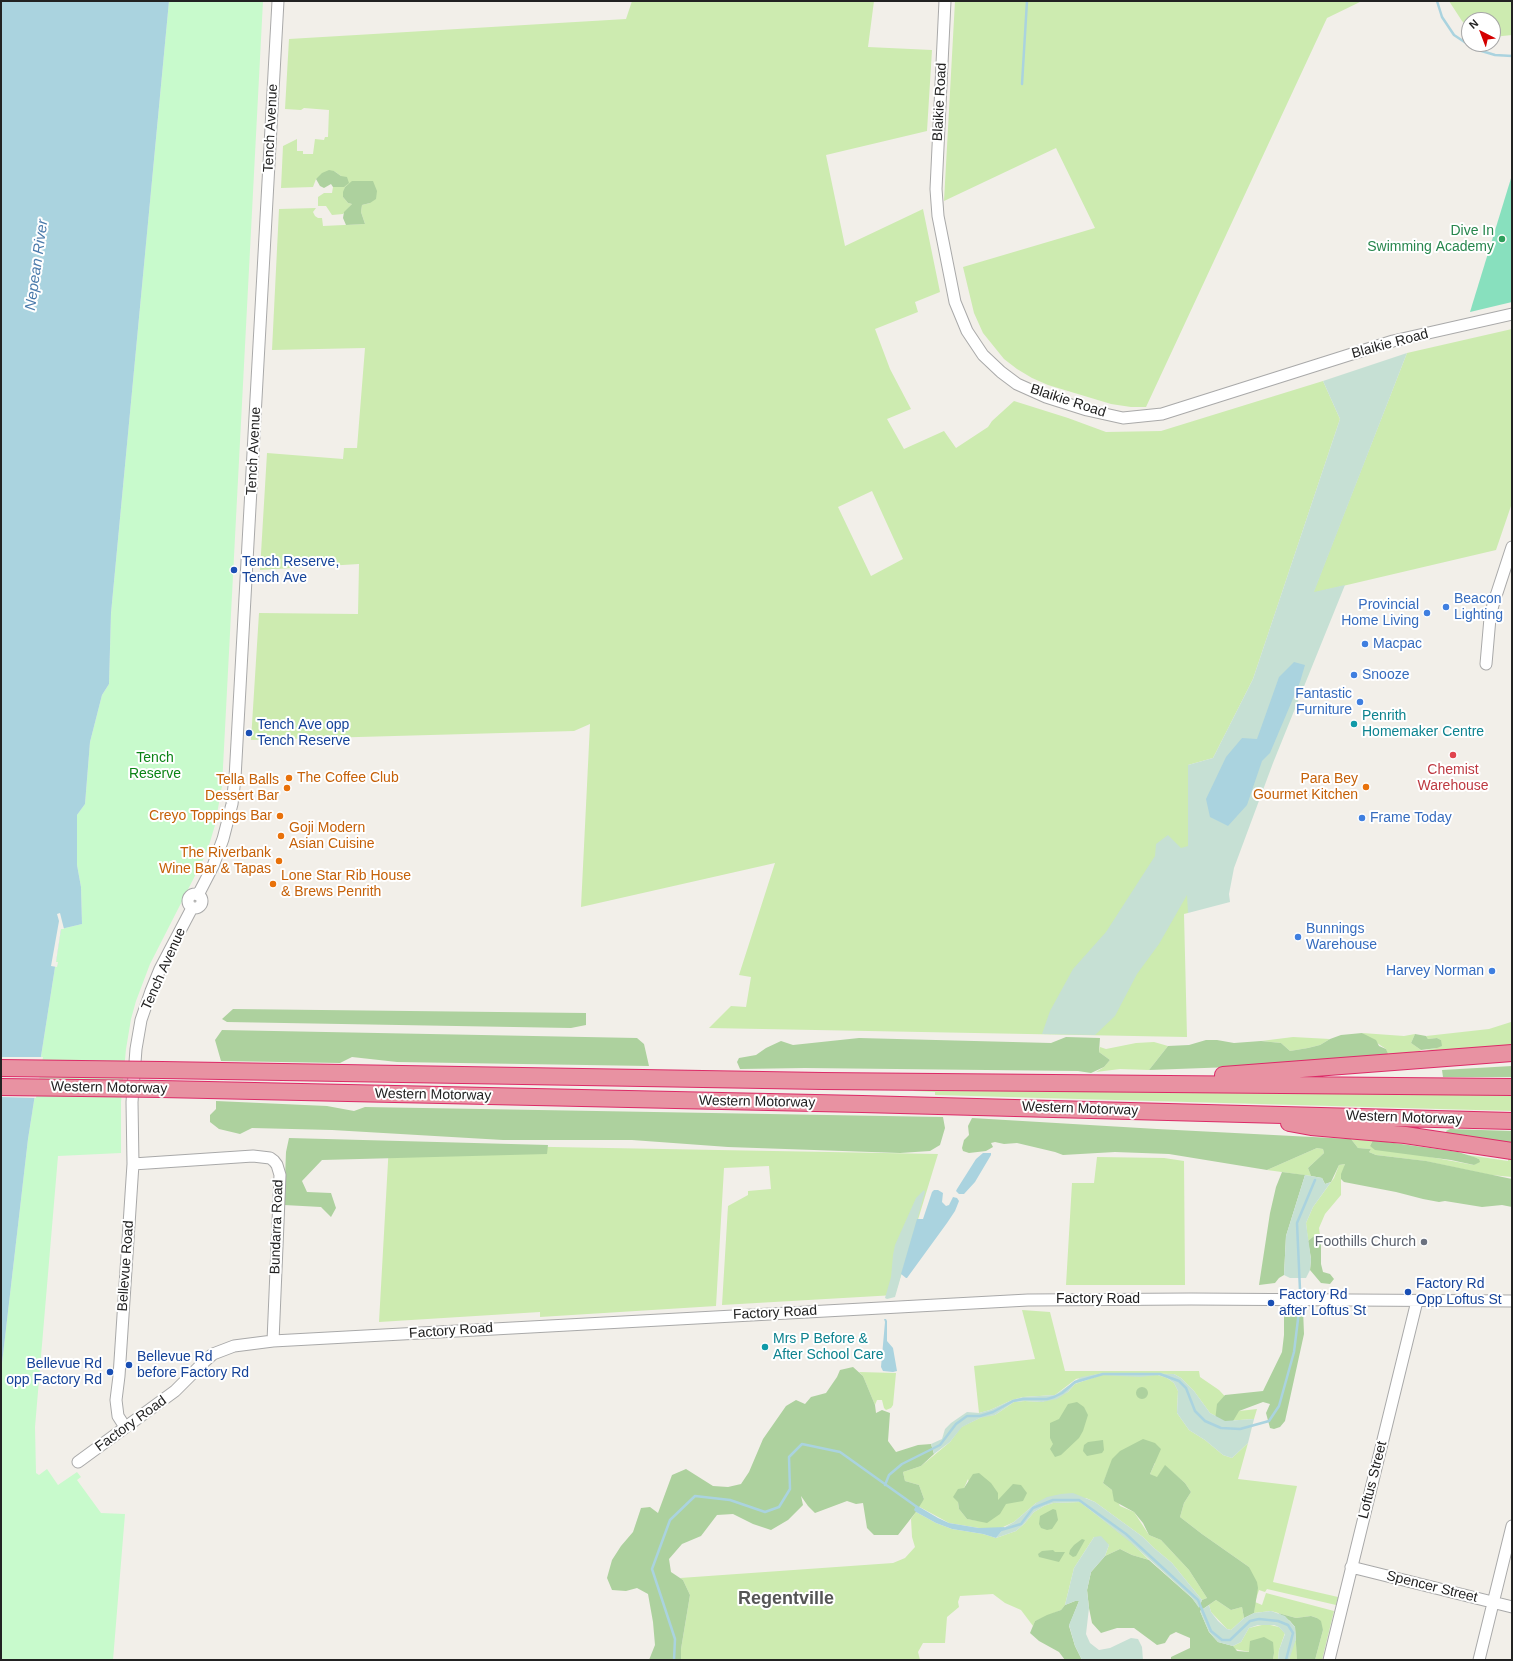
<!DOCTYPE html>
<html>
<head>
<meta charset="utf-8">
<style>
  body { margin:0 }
  #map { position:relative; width:1513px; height:1661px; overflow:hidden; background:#f2efe9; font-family:Arial,sans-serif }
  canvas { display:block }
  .frame { position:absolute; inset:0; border:2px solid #222; pointer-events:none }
  .north { position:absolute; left:1461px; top:12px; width:40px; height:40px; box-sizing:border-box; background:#fff; border:1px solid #a7a7a7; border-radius:50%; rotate:318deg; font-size:11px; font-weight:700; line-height:16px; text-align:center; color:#222 }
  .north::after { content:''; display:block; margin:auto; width:14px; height:18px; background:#d40000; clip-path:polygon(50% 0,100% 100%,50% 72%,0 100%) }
</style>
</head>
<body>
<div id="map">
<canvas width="1513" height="1661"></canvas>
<div class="frame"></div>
<div class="north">N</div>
</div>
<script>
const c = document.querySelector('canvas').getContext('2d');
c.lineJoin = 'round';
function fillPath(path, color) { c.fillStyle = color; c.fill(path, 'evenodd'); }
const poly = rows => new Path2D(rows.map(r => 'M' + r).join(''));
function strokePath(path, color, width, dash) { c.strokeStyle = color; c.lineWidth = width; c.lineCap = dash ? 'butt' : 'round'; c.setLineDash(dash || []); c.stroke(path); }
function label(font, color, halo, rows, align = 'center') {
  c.font = font + ' Arial,sans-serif'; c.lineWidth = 4; c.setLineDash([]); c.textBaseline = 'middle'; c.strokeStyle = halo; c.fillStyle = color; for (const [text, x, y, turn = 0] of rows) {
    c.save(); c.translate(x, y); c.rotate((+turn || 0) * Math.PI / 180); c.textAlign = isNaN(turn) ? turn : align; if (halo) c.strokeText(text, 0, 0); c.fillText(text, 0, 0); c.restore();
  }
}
fillPath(poly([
  [632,1,874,1,868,47,932,50,927,131,826,155,845,246,923,209,940,292,915,302,918,312,875,329,890,369,911,409,887,419,904,449,944,431,956,448,988,427,992,421,1014,401,1068,418,1106,432,1161,431,1323,381,1340,419,1253,679,1213,758,1188,765,1188,913,1184,914,1187,1037,709,1028,731,1006,746,1007,751,977,739,975,775,863,581,907,590,724,574,731,251,740,259,613,358,614,359,564,260,570,267,453,343,459,344,448,357,448,365,348,272,350,279,209,316,208,313,212,315,216,318,218,322,218,323,226,365,224,361,212,362,205,370,203,349,184,345,187,343,197,348,203,352,204,343,214,332,215,326,206,318,206,318,197,324,193,332,193,333,187,338,187,341,176,334,171,316,179,313,187,281,188,283,146,297,139,297,151,303,151,303,154,313,154,315,139,324,140,325,137,328,137,329,110,304,108,301,110,285,109,289,39,626,19],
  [872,491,903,559,871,576,838,507],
  [955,1,1362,1,1327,18,1146,407,1131,407,1111,404,1048,385,1032,378,1017,369,1004,359,983,333,974,313,963,267,1095,228,1056,148,944,201],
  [1449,1,1512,1,1512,35,1493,37,1493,20,1469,20,1469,28,1462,21],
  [1512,329,1512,503,1496,550,1313,593,1407,353],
  [1511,1022,1512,1024,1512,1045,1433,1052,1426,1050,1437,1048,1441,1040,1437,1038,1428,1039,1426,1036,1489,1029],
  [1362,1033,1404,1036,1415,1034,1411,1043,1421,1050,1417,1053,1387,1056,1386,1049],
  [1293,1037,1330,1039,1320,1045,1308,1048,1290,1051,1281,1043,1261,1041],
  [1154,1042,1168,1046,1149,1070,1120,1069,1096,1072,1104,1067,1110,1060,1099,1052,1100,1047,1106,1049,1136,1043],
  [913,1089,1512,1095,1512,1111,935,1095,935,1092,914,1091],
  [1351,1139,1373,1140,1370,1146,1474,1165,1479,1159,1467,1155,1508,1161,1508,1158,1512,1159,1512,1177,1491,1175,1425,1161,1376,1155,1369,1152,1371,1149,1358,1148],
  [389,1144,938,1154,895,1295,722,1305,728,1206,748,1195,748,1191,771,1189,769,1166,724,1168,716,1306,540,1317,540,1312,379,1322],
  [1317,1148,1323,1149,1324,1153,1308,1168,1311,1176,1267,1170],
  [1097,1157,1164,1158,1184,1161,1185,1285,1066,1285,1072,1183,1094,1183],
  [1345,1164,1341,1179,1341,1195,1325,1214,1319,1228,1321,1243,1318,1239,1314,1236,1308,1241,1306,1223,1313,1207,1334,1178,1339,1165],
  [1022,1310,1050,1312,1065,1371,1199,1371,1200,1377,1219,1390,1239,1411,1257,1409,1254,1419,1225,1421,1210,1413,1194,1391,1181,1378,1174,1374,1103,1373,1076,1379,1055,1395,1023,1397,1012,1400,990,1410,979,1413,974,1366,1035,1359],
  [859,1372,896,1373,893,1405,891,1408,886,1410,884,1408,882,1400,877,1400,875,1405,863,1376],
  [1101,1375,1158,1375,1167,1378,1174,1383,1178,1391,1177,1413,1189,1430,1205,1440,1223,1455,1232,1458,1248,1443,1238,1479,1297,1486,1273,1582,1338,1597,1336,1605,1267,1589,1265,1592,1259,1590,1255,1602,1262,1605,1266,1593,1334,1611,1322,1660,1315,1660,1323,1630,1317,1618,1311,1616,1296,1618,1271,1611,1254,1613,1255,1603,1249,1567,1202,1534,1180,1517,1184,1503,1191,1492,1185,1483,1165,1466,1157,1478,1150,1474,1155,1463,1108,1471,1103,1483,1112,1490,1120,1506,1134,1512,1149,1535,1161,1540,1189,1570,1207,1598,1202,1600,1172,1563,1154,1548,1143,1537,1095,1502,1086,1498,1036,1503,1014,1522,1001,1528,979,1528,949,1523,916,1505,924,1499,919,1485,905,1481,903,1472,921,1466,950,1442,961,1427,984,1416,995,1415,1014,1402,1025,1401,1042,1402,1068,1392,1075,1384],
  [968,1479,979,1521,967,1519,959,1509,958,1502],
  [1080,1502,1129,1540,1149,1560,1132,1555,1120,1549,1105,1556,1109,1545,1094,1537,1074,1568,1065,1605,1061,1610,1035,1621,1033,1626,1021,1610,1005,1603,993,1594,960,1596,958,1602,959,1607,947,1617,945,1643,923,1643,918,1652,920,1660,681,1660,681,1649,690,1595,683,1580,680,1578,893,1563,905,1558,915,1547,912,1537,911,1519,916,1512,936,1523,952,1529,983,1534,996,1538,1016,1531,1025,1523,1034,1512,1044,1506,1053,1503],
  [1216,1600,1231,1610,1242,1607,1244,1618,1231,1630,1227,1629,1211,1612,1209,1605],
  [1266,1624,1279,1627,1285,1633,1279,1650,1278,1660,1273,1660,1274,1653,1250,1652,1234,1649,1233,1646,1241,1642,1249,1628],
  [1296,1639,1297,1660,1289,1660,1292,1647]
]), '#cdebb0');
fillPath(poly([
  [329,170,334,171,341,176,347,177,349,183,344,187,333,187,331,184,324,188,320,186,316,179,322,173],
  [352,181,373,181,377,191,376,199,370,203,362,205,361,212,365,224,346,225,343,218,344,212,352,204,348,203,343,197,343,192,345,187],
  [233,1009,586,1013,586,1025,571,1028,227,1022,222,1019],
  [222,1030,637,1038,644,1044,649,1066,397,1062,352,1057,340,1063,221,1061,215,1040],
  [1362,1033,1376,1040,1379,1046,1386,1049,1388,1054,1387,1056,1287,1065,1149,1070,1168,1046,1189,1045,1206,1040,1217,1040,1234,1043,1261,1041,1281,1043,1290,1051,1308,1048,1320,1045,1330,1039,1341,1035],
  [1415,1034,1426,1036,1428,1039,1437,1038,1441,1040,1442,1046,1437,1048,1421,1050,1411,1043],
  [1066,1037,1100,1038,1099,1052,1110,1060,1104,1067,1091,1073,1078,1071,805,1068,740,1069,737,1062,739,1058,756,1055,766,1048,781,1041,793,1045,859,1038,1051,1043],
  [1512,1066,1512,1077,1443,1077,1442,1070],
  [216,1101,327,1106,354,1111,365,1107,943,1117,945,1128,940,1145,930,1151,900,1153,728,1147,632,1140,503,1140,332,1130,252,1128,240,1134,219,1129,210,1122,210,1115,216,1109],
  [972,1118,1157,1129,1351,1139,1358,1148,1371,1149,1369,1152,1376,1155,1426,1161,1512,1179,1512,1207,1502,1205,1482,1207,1445,1201,1439,1202,1423,1199,1396,1192,1344,1182,1341,1179,1341,1174,1345,1164,1339,1165,1331,1182,1325,1184,1322,1178,1311,1176,1308,1168,1324,1153,1323,1149,1317,1148,1267,1170,1169,1154,1115,1152,1063,1155,1055,1152,1017,1143,1004,1144,995,1142,991,1143,993,1147,986,1151,969,1153,963,1151,962,1148,964,1140,969,1135,968,1126],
  [1450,1129,1512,1131,1512,1143,1449,1136,1446,1131],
  [289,1138,548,1145,547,1154,322,1160,302,1181,307,1192,331,1193,336,1208,331,1217,321,1207,284,1205,286,1152],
  [1373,1140,1458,1152,1474,1157,1479,1159,1480,1162,1474,1165,1451,1160,1375,1150,1370,1146],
  [1282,1172,1305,1175,1286,1236,1284,1275,1279,1278,1275,1283,1259,1285,1270,1213,1276,1187],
  [1314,1236,1318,1239,1321,1243,1321,1264,1323,1272,1330,1274,1334,1279,1330,1284,1321,1283,1310,1270,1311,1259,1308,1241],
  [1291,1304,1303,1309,1304,1334,1285,1421,1280,1427,1274,1429,1270,1428,1266,1413,1270,1404,1263,1402,1239,1411,1226,1433,1214,1429,1217,1404,1225,1395,1263,1391,1282,1352,1284,1335,1284,1315],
  [853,1367,863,1376,875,1405,876,1413,882,1410,890,1413,888,1441,896,1452,918,1445,931,1444,934,1454,921,1466,903,1472,905,1481,919,1485,924,1499,916,1512,898,1535,874,1535,867,1528,863,1503,856,1504,847,1501,815,1513,808,1506,801,1496,803,1505,788,1520,771,1530,753,1524,733,1514,717,1515,701,1536,682,1544,669,1559,671,1572,683,1580,690,1595,681,1649,681,1660,649,1660,655,1645,653,1622,648,1594,637,1588,626,1591,612,1590,607,1578,612,1560,621,1546,633,1532,641,1508,650,1507,658,1513,672,1475,686,1469,713,1486,728,1487,741,1484,749,1472,763,1439,786,1406,796,1400,805,1404,811,1397,826,1393,837,1377,840,1370],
  '1136 1393a6 6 0 1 1 12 0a6 6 0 1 1-12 0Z',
  [1077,1402,1084,1407,1088,1415,1083,1431,1079,1438,1061,1455,1055,1457,1050,1449,1053,1444,1050,1438,1050,1423,1059,1419,1068,1404],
  [1143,1439,1155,1443,1161,1449,1150,1474,1157,1477,1165,1465,1185,1483,1191,1492,1184,1503,1180,1517,1202,1534,1249,1567,1257,1582,1258,1588,1254,1613,1244,1618,1242,1607,1231,1610,1216,1600,1200,1611,1209,1632,1218,1642,1233,1646,1237,1651,1249,1652,1250,1641,1264,1637,1273,1642,1274,1653,1273,1660,1171,1660,1171,1657,1190,1648,1190,1638,1176,1632,1170,1635,1165,1643,1157,1645,1134,1628,1117,1628,1101,1633,1092,1623,1089,1608,1087,1590,1091,1572,1105,1556,1120,1549,1132,1555,1149,1560,1192,1598,1199,1607,1202,1600,1207,1598,1189,1570,1161,1540,1149,1535,1143,1523,1134,1512,1114,1501,1112,1490,1103,1483,1112,1459,1120,1451],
  [1103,1440,1104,1450,1102,1453,1087,1456,1083,1451,1084,1445,1088,1442],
  [979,1473,991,1483,998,1493,998,1500,1013,1484,1021,1485,1027,1493,1023,1501,1006,1504,1000,1514,987,1523,967,1519,959,1509,958,1502,953,1497,958,1489,964,1488,973,1474],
  [1053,1509,1056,1510,1058,1520,1052,1529,1047,1530,1041,1528,1039,1524,1040,1516],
  [1082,1539,1085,1540,1076,1556,1073,1557,1069,1554,1070,1550,1074,1545],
  [1053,1550,1055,1552,1065,1552,1059,1562,1039,1557,1038,1554,1042,1551],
  [1075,1601,1079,1601,1069,1626,1075,1646,1082,1660,1065,1660,1059,1652,1039,1641,1030,1633,1035,1621,1047,1615,1061,1610,1065,1605],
  [1278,1613,1296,1618,1311,1616,1317,1618,1321,1621,1323,1630,1315,1660,1297,1660,1295,1627,1290,1621]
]), '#add19e');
fillPath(poly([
  [1407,353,1314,592,1345,585,1273,763,1234,868,1229,894,1230,902,1188,913,1187,895,1159,944,1137,974,1115,1016,1095,1035,1042,1034,1050,1011,1073,969,1106,932,1155,856,1156,844,1168,835,1181,848,1188,846,1188,765,1213,758,1253,679,1340,419,1323,381],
  [1305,1175,1322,1178,1325,1184,1331,1182,1313,1207,1306,1223,1311,1259,1310,1270,1306,1278,1290,1278,1284,1275,1286,1236],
  [924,1190,925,1192,895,1297,887,1299,885,1298,891,1277,893,1255,895,1245,916,1198],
  [1103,1373,1174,1374,1181,1378,1194,1391,1210,1413,1225,1421,1254,1419,1248,1443,1232,1458,1223,1455,1205,1440,1189,1430,1177,1413,1178,1391,1174,1383,1167,1378,1158,1375,1140,1377,1101,1375,1075,1384,1068,1392,1057,1399,1042,1402,1025,1401,1014,1402,995,1415,980,1418,962,1427,950,1442,934,1454,931,1444,942,1439,945,1429,951,1423,967,1412,979,1413,990,1410,1012,1400,1023,1397,1055,1395,1081,1377],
  [1073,1493,1095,1502,1143,1537,1154,1548,1172,1563,1202,1600,1199,1608,1192,1598,1129,1541,1080,1502,1053,1503,1044,1506,1034,1512,1025,1523,1016,1531,996,1538,1005,1527,1014,1522,1036,1503,1047,1497,1061,1494],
  [1101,1536,1109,1545,1105,1556,1091,1572,1087,1590,1089,1608,1086,1634,1090,1643,1099,1650,1110,1648,1131,1638,1138,1639,1142,1647,1143,1660,1082,1660,1075,1646,1069,1625,1079,1601,1075,1601,1065,1605,1074,1568,1094,1537],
  [1209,1605,1211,1612,1218,1621,1227,1629,1231,1630,1244,1618,1254,1613,1271,1611,1285,1616,1295,1627,1296,1639,1289,1660,1278,1660,1279,1650,1285,1634,1279,1627,1274,1625,1258,1625,1249,1628,1241,1642,1233,1646,1218,1642,1209,1632,1200,1611]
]), '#c6e0d4');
fillPath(poly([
  [169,1,263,1,222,786,215,825,210,842,203,860,150,964,136,1001,131,1019,126,1049,121,1102,121,1153,58,1156,35,1427,36,1473,39,1475,47,1469,58,1485,77,1472,81,1477,77,1480,101,1513,125,1514,113,1660,1,1660,1,1372,28,1139,61,929,82,924,81,887,77,865,77,815,85,804,90,742,102,695,109,684,111,613]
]), '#c8facc');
fillPath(poly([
  [1512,175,1512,302,1470,312]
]), '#88e0be');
fillPath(poly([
  [1,1,169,1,111,613,109,684,102,695,90,742,85,804,77,815,77,865,81,887,82,924,61,929,28,1139,1,1372],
  [1294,662,1305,665,1300,682,1270,753,1262,761,1247,805,1228,826,1210,817,1206,799,1226,757,1242,738,1257,739,1279,677],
  [983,1153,991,1153,991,1155,975,1182,964,1194,959,1194,956,1191,957,1189,976,1159],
  [934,1190,938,1190,943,1193,942,1202,946,1206,949,1205,953,1197,957,1198,959,1201,955,1211,947,1223,907,1278,906,1278,901,1274,917,1219,923,1219,932,1192],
  [884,1319,886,1319,887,1321,887,1341,893,1348,897,1371,893,1372,883,1371,881,1367,885,1322],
  [916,1505,938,1518,949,1523,979,1528,1005,1527,996,1538,983,1534,952,1529,936,1523,916,1512,914,1510]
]), '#aad3df');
fillPath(poly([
  [60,913,64,929,61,929,56,962,58,962,57,967,51,966,59,921,57,914],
  [1,1057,43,1057,36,1098,1,1097]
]), '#f2efe9');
strokePath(poly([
  [1437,1,1442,17,1454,35,1475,49,1495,55,1512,56],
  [1022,84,1027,1],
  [1300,1290,1297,1223,1315,1180],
  [885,1485,889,1475,902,1464,940,1445,956,1424,967,1416,980,1416,993,1412,1013,1401,1023,1399,1047,1399,1054,1397,1062,1393,1075,1382,1103,1374,1160,1374,1179,1381,1186,1388,1195,1411,1205,1421,1221,1428,1240,1429,1269,1421,1279,1406,1294,1352,1299,1311],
  [1001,1530,1021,1524,1033,1508,1053,1500,1079,1500,1126,1534,1198,1600,1211,1631,1222,1640,1230,1640,1250,1621,1259,1619,1278,1621,1288,1625,1293,1633,1286,1660],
  [674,1660,675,1639,652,1569,670,1520,695,1496,730,1500,765,1512,779,1507,790,1489,789,1457,802,1444,840,1452,917,1507]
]), '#aad3df', 2.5);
const minor = poly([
  [945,1,936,189,938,216,955,302,967,331,983,355,1001,372,1017,384,1046,397,1087,410,1123,418,1162,414,1393,341,1512,314],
  [1486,664,1490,618,1493,605,1512,547],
  '188 901a7 7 0 1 1 14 0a7 7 0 1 1-14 0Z',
  [198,895,213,866,223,839,232,804,235,778,278,1],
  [133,1164,253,1156,270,1158,274,1161,277,1165,280,1175,273,1341],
  [125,1427,118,1416,116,1400,119,1376,133,1164,132,1102,136,1049,141,1020,151,991,160,969,192,908],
  [78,1462,175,1391,205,1361,213,1354,234,1346,273,1341,1028,1300,1191,1299,1512,1301],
  [1351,1567,1512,1607],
  [1329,1660,1417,1301],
  [1479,1660,1512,1526]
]);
const highway = poly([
  [162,1070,823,1081,1512,1087],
  [1223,1075,1512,1053],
  [161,1089,862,1104,1512,1121],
  [1289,1123,1311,1127,1405,1135,1512,1151]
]);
strokePath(minor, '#a9a9a9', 13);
strokePath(highway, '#dc2a67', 18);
strokePath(minor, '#fff', 11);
strokePath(highway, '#e892a2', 16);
const highwayBridge = poly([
  [1,1068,162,1070],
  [1,1087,161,1089]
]);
strokePath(highwayBridge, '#dc2a67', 18, []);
strokePath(highwayBridge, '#e892a2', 16);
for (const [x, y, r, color] of [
  [1502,239,4,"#2e9e5b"],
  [234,570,4,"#1a4fb4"],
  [1446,607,4,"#3f7fe0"],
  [1427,613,4,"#3f7fe0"],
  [1365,644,4,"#3f7fe0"],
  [1354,675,4,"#3f7fe0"],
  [1360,702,4,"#3f7fe0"],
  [1354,724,4,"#0f9aa8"],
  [249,733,4,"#1a4fb4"],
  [1453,755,4,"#e0444e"],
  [289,778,4,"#e8710a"],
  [1366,787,4,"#e8710a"],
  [287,788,4,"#e8710a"],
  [280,816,4,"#e8710a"],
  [1362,818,4,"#3f7fe0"],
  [281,836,4,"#e8710a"],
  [279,861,4,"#e8710a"],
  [273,884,4,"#e8710a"],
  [1298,937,4,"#3f7fe0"],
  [1492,971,4,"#3f7fe0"],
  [1424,1242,4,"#6b7280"],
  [1408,1292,4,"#1a4fb4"],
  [1271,1303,4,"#1a4fb4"],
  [765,1347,4,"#0f9aa8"],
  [129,1365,4,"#1a4fb4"],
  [110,1372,4,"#1a4fb4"]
]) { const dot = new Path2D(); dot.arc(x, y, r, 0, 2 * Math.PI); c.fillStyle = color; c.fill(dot); strokePath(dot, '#fff', 1.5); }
label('14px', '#222', '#fff', [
  ["Blaikie Road",940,102,-87],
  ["Tench Avenue",271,128,-87],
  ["Blaikie Road",1390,344,-15],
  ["Blaikie Road",1068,401,18],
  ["Tench Avenue",254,451,-87],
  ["Tench Avenue",164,969,-66],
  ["Western Motorway",109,1088,1],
  ["Western Motorway",433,1095,1],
  ["Western Motorway",757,1102,1],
  ["Western Motorway",1080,1109,2],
  ["Western Motorway",1404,1118,2],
  ["Bundarra Road",277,1227,-88],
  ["Bellevue Road",126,1266,-86],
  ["Factory Road",1098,1299],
  ["Factory Road",775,1313,-3],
  ["Factory Road",451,1331,-4],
  ["Factory Road",131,1424,-36],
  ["Loftus Street",1373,1480,-76],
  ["Spencer Street",1432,1587,14]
]);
label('14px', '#27864d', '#fff', [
  ["Dive In",1494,231],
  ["Swimming Academy",1494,247]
], 'right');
label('14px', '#164399', '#fff', [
  ["Tench Reserve,",242,562],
  ["Tench Ave",242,578],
  ["Tench Ave opp",257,725],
  ["Tench Reserve",257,741],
  ["Factory Rd",1416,1284],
  ["Opp Loftus St",1416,1300],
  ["Factory Rd",1279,1295],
  ["after Loftus St",1279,1311],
  ["Bellevue Rd",137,1357],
  ["before Factory Rd",137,1373],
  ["Bellevue Rd",102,1364,"right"],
  ["opp Factory Rd",102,1380,"right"]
], 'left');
label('14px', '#366cbe', '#fff', [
  ["Beacon",1454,599],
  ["Lighting",1454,615],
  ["Provincial",1419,605,"right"],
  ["Home Living",1419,621,"right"],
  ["Macpac",1373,644],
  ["Snooze",1362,675],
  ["Fantastic",1352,694,"right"],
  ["Furniture",1352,710,"right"],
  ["Frame Today",1370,818],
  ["Bunnings",1306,929],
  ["Warehouse",1306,945],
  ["Harvey Norman",1484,971,"right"]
], 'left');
label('14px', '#0d838f', '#fff', [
  ["Penrith",1362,716],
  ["Homemaker Centre",1362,732],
  ["Mrs P Before &",773,1339],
  ["After School Care",773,1355]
], 'left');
label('14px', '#0c8416', '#fff', [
  ["Tench",155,758],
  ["Reserve",155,774]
]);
label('14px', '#be3a42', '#fff', [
  ["Chemist",1453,770],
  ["Warehouse",1453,786]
]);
label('14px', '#c56008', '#fff', [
  ["The Coffee Club",297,778,"left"],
  ["Para Bey",1358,779],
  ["Gourmet Kitchen",1358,795],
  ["Tella Balls",279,780],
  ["Dessert Bar",279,796],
  ["Creyo Toppings Bar",272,816],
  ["Goji Modern",289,828,"left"],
  ["Asian Cuisine",289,844,"left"],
  ["The Riverbank",271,853],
  ["Wine Bar & Tapas",271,869],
  ["Lone Star Rib House",281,876,"left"],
  ["& Brews Penrith",281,892,"left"]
], 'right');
label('14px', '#5b616d', '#fff', [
  ["Foothills Church",1416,1242]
], 'right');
label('italic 15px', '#4a7aab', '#fff', [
  ["Nepean River",37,265,-82]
]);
label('bold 18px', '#555', '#fff', [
  ["Regentville",786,1599]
]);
</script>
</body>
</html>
